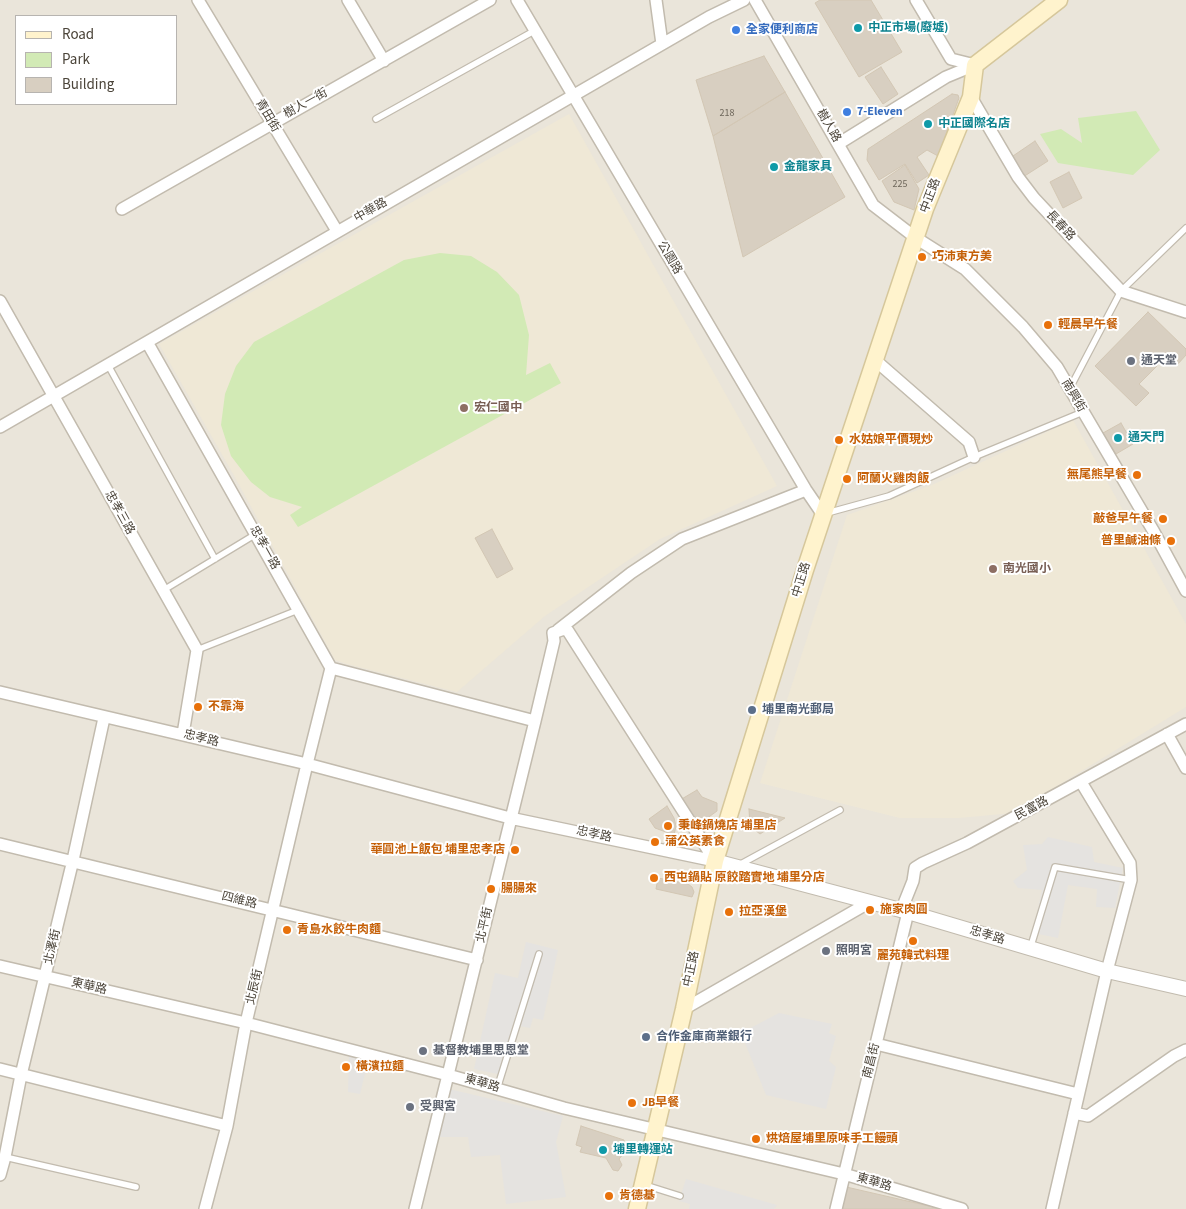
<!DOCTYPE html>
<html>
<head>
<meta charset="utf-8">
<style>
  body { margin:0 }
  #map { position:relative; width:1186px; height:1209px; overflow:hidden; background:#f6f3ec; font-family:"Source Sans 3",sans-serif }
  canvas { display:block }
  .legend { position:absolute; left:15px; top:15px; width:162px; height:90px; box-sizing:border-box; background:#fff; border:1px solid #b7b4b0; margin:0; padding:6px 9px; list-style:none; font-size:15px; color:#4b4439 }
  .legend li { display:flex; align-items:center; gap:10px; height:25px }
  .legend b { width:25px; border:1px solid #b7b4b0 }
</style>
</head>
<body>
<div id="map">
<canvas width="1186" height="1209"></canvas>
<ul class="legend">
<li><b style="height:6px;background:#fff3cd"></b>Road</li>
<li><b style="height:14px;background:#d2eab5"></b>Park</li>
<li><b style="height:14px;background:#d8cfc1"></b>Building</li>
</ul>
</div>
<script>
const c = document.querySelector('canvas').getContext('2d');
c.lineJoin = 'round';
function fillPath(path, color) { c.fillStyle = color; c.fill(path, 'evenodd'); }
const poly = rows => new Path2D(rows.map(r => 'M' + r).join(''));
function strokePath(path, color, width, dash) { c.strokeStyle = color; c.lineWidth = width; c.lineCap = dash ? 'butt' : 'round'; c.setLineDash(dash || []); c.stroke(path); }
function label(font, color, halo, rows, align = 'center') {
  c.font = font + ' "Source Sans 3","Noto Sans TC",sans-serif'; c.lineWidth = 4; c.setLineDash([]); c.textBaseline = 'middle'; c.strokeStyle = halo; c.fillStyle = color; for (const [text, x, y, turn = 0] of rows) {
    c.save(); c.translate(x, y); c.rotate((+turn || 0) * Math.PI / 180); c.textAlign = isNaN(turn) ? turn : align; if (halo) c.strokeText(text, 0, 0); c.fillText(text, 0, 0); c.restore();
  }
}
fillPath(poly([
  [0,0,1186,0,1186,1209,0,1209],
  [16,16,176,16,176,104,16,104]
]), '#eae5da');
fillPath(poly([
  [569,114,777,486,660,539,545,616,457,692,347,664,335,660,232,472,159,344],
  [1073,420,1186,624,1186,707,1013,813,959,818,900,818,760,783,847,515,932,485]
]), '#efe8d6');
fillPath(poly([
  [1136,111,1160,150,1133,175,1058,163,1040,134,1061,129,1082,143,1078,118],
  [440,253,471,256,497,272,519,295,529,335,526,375,550,363,561,383,298,527,290,515,302,507,270,497,251,482,231,456,221,425,225,394,236,366,254,342,404,260]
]), '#d2eab5');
fillPath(poly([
  [1048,837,1092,847,1094,862,1123,868,1115,908,1096,907,1097,889,1068,885,1058,938,1033,933,1042,890,1018,888,1013,881,1027,870,1023,845,1042,844],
  [526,942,558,950,543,1020,533,1018,530,1028,514,1025,502,1075,474,1069,495,973,518,978],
  [779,1013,832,1024,829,1033,836,1036,829,1061,836,1067,826,1109,766,1095,741,1033],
  [349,1055,368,1061,360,1094,348,1092],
  [449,1089,563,1116,556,1142,566,1197,506,1204,500,1155,471,1157,468,1137,439,1137],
  [686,1179,777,1205,774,1209,689,1209,690,1204,679,1201]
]), '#e5e3e0');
const building = poly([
  [820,0,871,0,902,52,859,77,815,3,820,0],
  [764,56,785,92,713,136,696,80,764,56],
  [881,67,898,94,883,104,865,77,881,67],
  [785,92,845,197,743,257,713,136,785,92],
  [952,94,958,95,959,98,938,156,927,150,917,157,929,175,917,183,905,164,879,180,867,160,868,149,952,94],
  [1035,141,1048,161,1023,177,1010,158,1035,141],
  [905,165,919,189,914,210,894,202,882,181,905,165],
  [1069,172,1082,198,1063,208,1050,182,1069,172],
  [1148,312,1186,349,1186,355,1177,365,1167,356,1139,384,1149,393,1136,406,1095,366,1148,312],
  [1121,423,1133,444,1116,454,1103,433,1121,423],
  [492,529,513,569,497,578,475,538,492,529],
  [697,790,702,797,717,803,717,811,706,819,690,816,680,800,697,790],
  [667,806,674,818,676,826,674,835,655,828,649,819,667,806],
  [749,809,785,818,760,834,750,826,749,809],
  [658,878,688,884,692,887,694,892,692,897,656,889,658,878],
  [581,1126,624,1140,625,1152,619,1159,622,1165,618,1171,613,1170,606,1158,580,1152,582,1147,576,1145,581,1126],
  [842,1186,942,1209,836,1209,842,1186]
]);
fillPath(building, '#d8cfc1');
strokePath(building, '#d3c7b4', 1);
const service = poly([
  [376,119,534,31],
  [108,365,215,559],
  [1070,388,1121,291,1186,228],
  [827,513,889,496,974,457,1083,412],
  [162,591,256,534],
  [197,650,298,610],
  [739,865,840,810],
  [1030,949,1055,867,1131,880],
  [497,1089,539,954],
  [5,1157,136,1187],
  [645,1185,680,1196]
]);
const minor = poly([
  [198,0,337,231],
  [348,0,384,61],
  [517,0,806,490,823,515],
  [656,0,662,44],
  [755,0,873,205,916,238,965,269,1023,327,1057,367,1154,532,1186,591],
  [916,0,951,59,975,65],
  [971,97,1018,177,1034,198,1121,291,1186,312],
  [838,144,946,77,975,65],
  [122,209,490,0],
  [0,301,197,650,183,734],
  [147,342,331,668,307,764,246,1023,227,1126,205,1209],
  [875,360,969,442,974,457],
  [0,427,709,17,744,0],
  [558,630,631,573,682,539,806,490],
  [331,668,535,721],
  [0,692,307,764,510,818,715,861],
  [1167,734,1186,768],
  [0,844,477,960],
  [901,911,913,881,915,868,923,863,967,843,1186,724],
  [0,966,246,1023,448,1075,564,1108,844,1174,962,1209],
  [684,1009,870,902],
  [876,1044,1078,1094],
  [0,1069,227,1126],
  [1074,1113,1088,1116,1174,1056,1186,1050],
  [0,1175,5,1157,21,1075,73,860,104,718],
  [415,1209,535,721,554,641,553,633,564,629,568,631,715,861],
  [836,1209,908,912],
  [1052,1209,1107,971,1131,880,1130,863,1081,782]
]);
const tertiary = poly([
  [715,861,908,912,1107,971,1186,989]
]);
const secondary = poly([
  [637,1209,684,1009,715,861,805,570,925,209,971,97,975,65,1059,0]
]);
strokePath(service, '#c2bbae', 8);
strokePath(minor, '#c2bbae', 14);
strokePath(tertiary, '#c2bbae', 16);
strokePath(secondary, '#d6c79b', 19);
strokePath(service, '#fff', 5.5);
strokePath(minor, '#fff', 11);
strokePath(tertiary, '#fff', 14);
strokePath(secondary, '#fff3cd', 16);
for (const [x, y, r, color] of [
  [858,28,5,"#0f9aa8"],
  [736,30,5,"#3f7fe0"],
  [847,112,5,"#3f7fe0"],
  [928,124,5,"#0f9aa8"],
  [774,167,5,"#0f9aa8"],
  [922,257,5,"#e8710a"],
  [1048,325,5,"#e8710a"],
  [1131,361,5,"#6b7280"],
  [464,408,5,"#8d6e63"],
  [1118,438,5,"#0f9aa8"],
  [839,440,5,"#e8710a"],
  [1137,475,5,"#e8710a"],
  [847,479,5,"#e8710a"],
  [1163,519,5,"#e8710a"],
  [1171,541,5,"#e8710a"],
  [993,569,5,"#8d6e63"],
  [198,707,5,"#e8710a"],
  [752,710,5,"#5c6f8a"],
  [668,826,5,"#e8710a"],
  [655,842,5,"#e8710a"],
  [515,850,5,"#e8710a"],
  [654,878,5,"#e8710a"],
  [491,889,5,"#e8710a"],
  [870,910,5,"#e8710a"],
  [729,912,5,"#e8710a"],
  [287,930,5,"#e8710a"],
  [913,941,5,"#e8710a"],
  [826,951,5,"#6b7280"],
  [646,1037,5,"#5c6f8a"],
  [423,1051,5,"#6b7280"],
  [346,1067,5,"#e8710a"],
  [632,1103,5,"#e8710a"],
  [410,1107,5,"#6b7280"],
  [756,1139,5,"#e8710a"],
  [603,1150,5,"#0f9aa8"],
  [609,1196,5,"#e8710a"]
]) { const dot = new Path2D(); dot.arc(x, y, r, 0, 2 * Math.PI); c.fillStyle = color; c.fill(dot); strokePath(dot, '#fff', 2); }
label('10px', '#6e675b', null, [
  ["218",727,114],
  ["225",900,185]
]);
label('bold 12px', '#0d838f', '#fff', [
  ["中正市場(廢墟)",868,28],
  ["中正國際名店",938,124],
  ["金龍家具",784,167],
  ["通天門",1128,438],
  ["埔里轉運站",613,1150]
], 'left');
label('bold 12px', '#366cbe', '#fff', [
  ["全家便利商店",746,30],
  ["7-Eleven",857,112]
], 'left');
label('12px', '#4b4439', '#fff', [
  ["樹人一街",306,104,-29],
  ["青田街",267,116,59],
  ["樹人路",828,126,60],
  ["中正路",931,196,-69],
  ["中華路",371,211,-30],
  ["長春路",1060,226,47],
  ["公園路",669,258,59],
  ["南興街",1073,396,59],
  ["忠孝三路",119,513,61],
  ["忠孝一路",264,548,61],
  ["中正路",802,580,-73],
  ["忠孝路",201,739,14],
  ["民富路",1032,809,-28],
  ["忠孝路",594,835,12],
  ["四維路",239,901,14],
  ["北平街",485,925,-77],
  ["忠孝路",987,936,17],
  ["北澤街",53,947,-77],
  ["中正路",692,969,-78],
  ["東華路",89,987,13],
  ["北辰街",255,987,-77],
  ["南昌街",872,1061,-76],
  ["東華路",482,1084,16],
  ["東華路",874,1183,16]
]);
label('bold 12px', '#c56008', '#fff', [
  ["巧沛東方美",932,257],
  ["輕晨早午餐",1058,325],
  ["水姑娘平價現炒",849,440],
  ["無尾熊早餐",1127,475,"right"],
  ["阿蘭火雞肉飯",857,479],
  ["敲爸早午餐",1153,519,"right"],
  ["普里鹹油條",1161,541,"right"],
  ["不靠海",208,707],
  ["秉峰鍋燒店 埔里店",678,826],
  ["蒲公英素食",665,842],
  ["華圓池上飯包 埔里忠孝店",505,850,"right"],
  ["西屯鍋貼 原餃踏實地 埔里分店",664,878],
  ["腸腸來",501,889],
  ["施家肉圓",880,910],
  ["拉亞漢堡",739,912],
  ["青島水餃牛肉麵",297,930],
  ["麗苑韓式料理",913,956,"center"],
  ["橫濱拉麵",356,1067],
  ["JB早餐",642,1103],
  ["烘焙屋埔里原味手工饅頭",766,1139],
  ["肯德基",619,1196]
], 'left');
label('bold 12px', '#5b616d', '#fff', [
  ["通天堂",1141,361],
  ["照明宮",836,951],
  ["基督教埔里思恩堂",433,1051],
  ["受興宮",420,1107]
], 'left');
label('bold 12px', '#785e54', '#fff', [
  ["宏仁國中",474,408],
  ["南光國小",1003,569]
], 'left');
label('bold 12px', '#4e5e75', '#fff', [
  ["埔里南光郵局",762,710],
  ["合作金庫商業銀行",656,1037]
], 'left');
</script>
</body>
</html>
